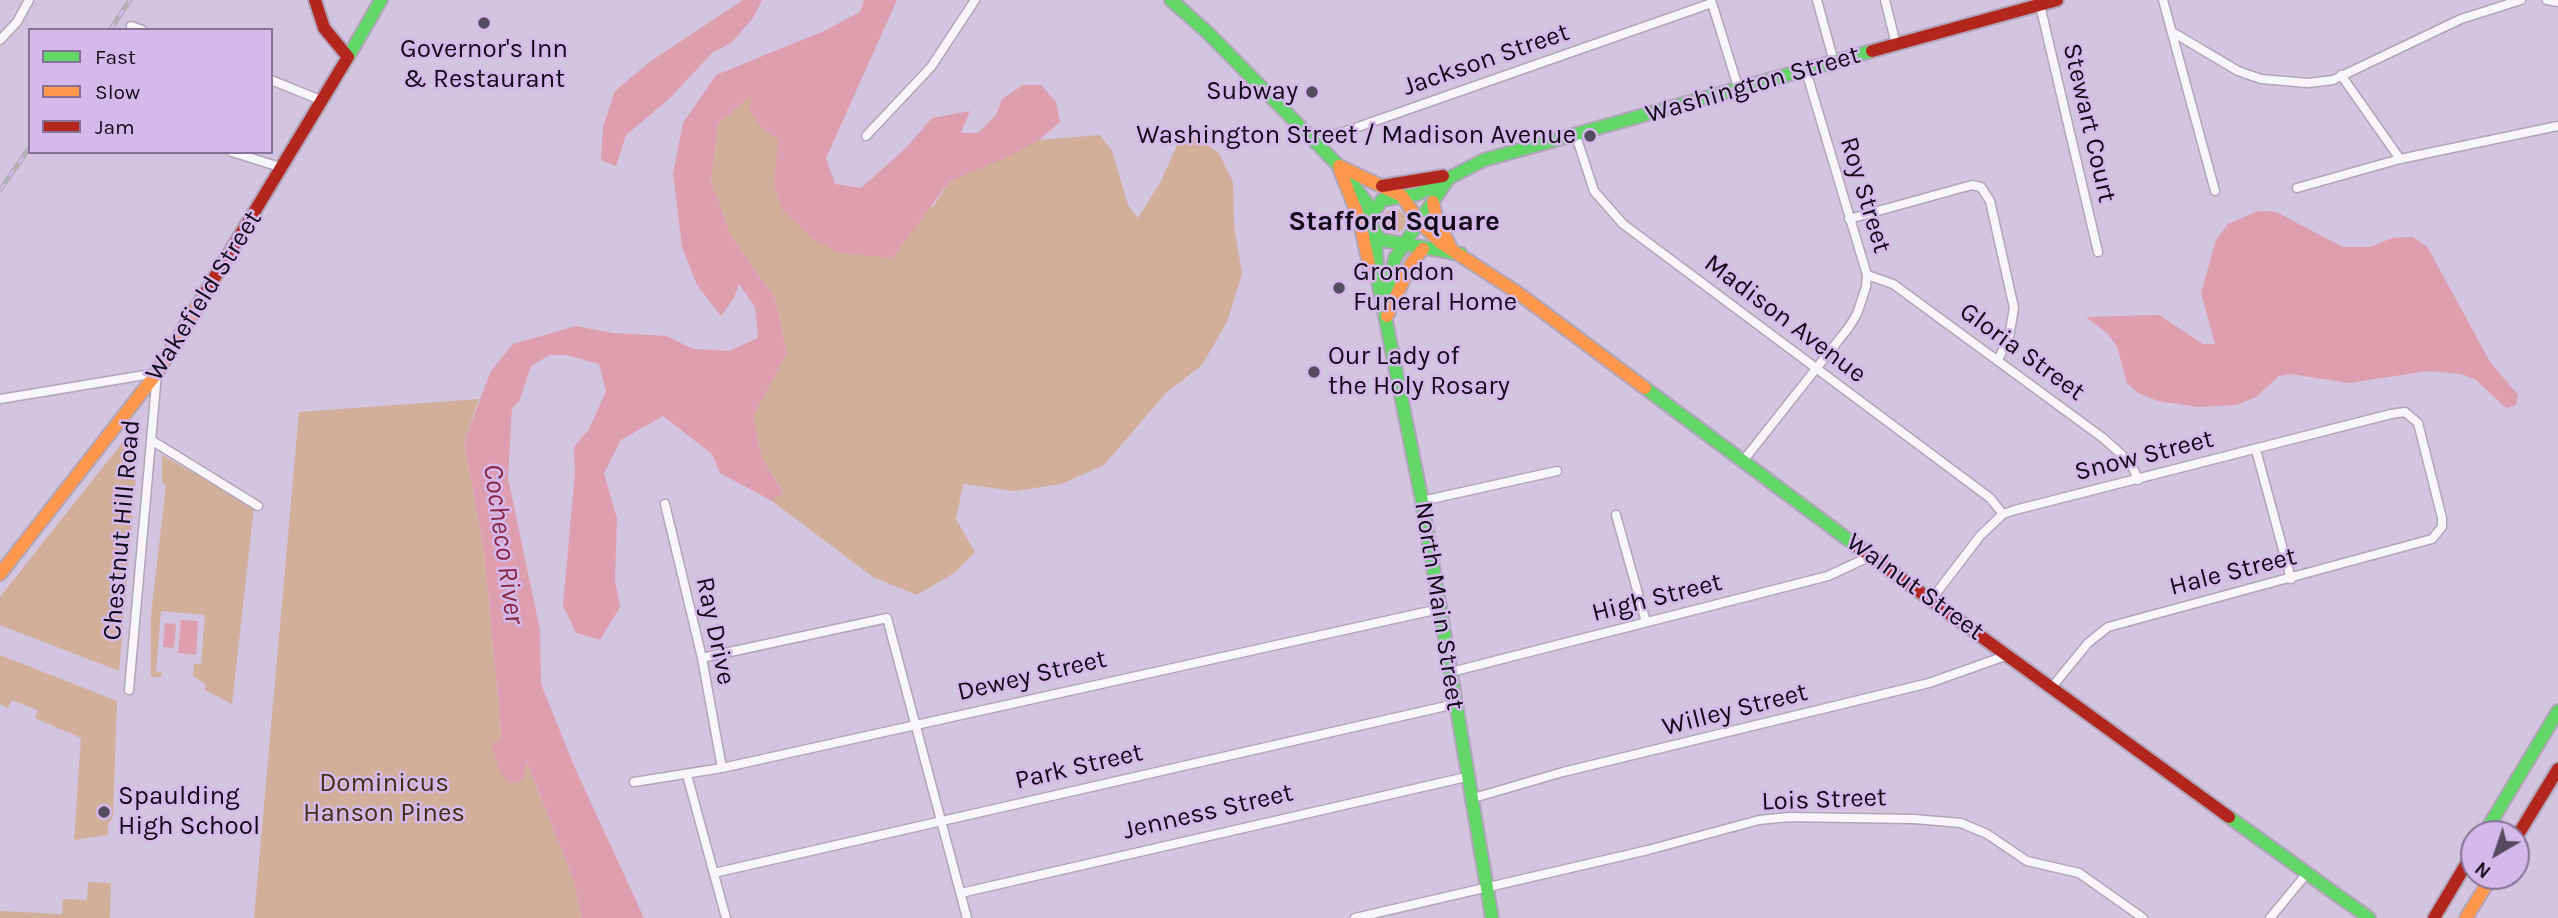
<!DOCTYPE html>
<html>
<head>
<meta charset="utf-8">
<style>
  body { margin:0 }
  #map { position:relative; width:2558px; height:918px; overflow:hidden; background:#d3c4df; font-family:Karla,sans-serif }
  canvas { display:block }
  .legend { position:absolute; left:28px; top:28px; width:245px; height:126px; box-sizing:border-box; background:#d4b9ea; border:2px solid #867296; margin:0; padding:9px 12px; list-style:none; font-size:21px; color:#110818 }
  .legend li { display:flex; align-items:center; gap:14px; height:35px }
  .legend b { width:35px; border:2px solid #867296 }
  .north { position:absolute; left:2460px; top:820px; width:70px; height:70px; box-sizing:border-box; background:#d4b9ea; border:2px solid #867296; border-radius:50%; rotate:219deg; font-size:19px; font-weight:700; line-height:28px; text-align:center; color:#110818 }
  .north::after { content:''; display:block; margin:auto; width:24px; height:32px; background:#554a5e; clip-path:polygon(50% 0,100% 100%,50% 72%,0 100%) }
</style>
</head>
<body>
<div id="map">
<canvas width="2558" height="918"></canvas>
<ul class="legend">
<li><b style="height:9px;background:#63d668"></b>Fast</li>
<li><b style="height:9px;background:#ff974d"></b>Slow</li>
<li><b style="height:9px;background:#b3261e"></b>Jam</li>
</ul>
<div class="north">N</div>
</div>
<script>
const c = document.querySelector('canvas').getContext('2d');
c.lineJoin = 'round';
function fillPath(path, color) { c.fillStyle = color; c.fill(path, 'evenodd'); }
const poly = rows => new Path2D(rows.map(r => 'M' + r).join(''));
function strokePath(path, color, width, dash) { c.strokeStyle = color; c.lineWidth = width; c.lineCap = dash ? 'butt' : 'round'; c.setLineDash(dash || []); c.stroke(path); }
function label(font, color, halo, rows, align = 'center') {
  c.font = font + ' Karla,sans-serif'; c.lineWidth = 5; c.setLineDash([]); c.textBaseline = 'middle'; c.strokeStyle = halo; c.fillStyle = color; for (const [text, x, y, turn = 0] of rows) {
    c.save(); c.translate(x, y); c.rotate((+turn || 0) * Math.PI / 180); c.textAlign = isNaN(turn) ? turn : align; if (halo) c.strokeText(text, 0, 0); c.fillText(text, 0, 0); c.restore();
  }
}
fillPath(poly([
  [752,94,761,127,779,140,774,186,933,207,950,181,1039,140,1100,135,1112,151,1128,205,1138,218,1161,181,1184,130,1219,153,1233,182,1234,226,1242,274,1227,322,1202,365,1166,393,1104,465,1061,484,1015,491,963,484,956,519,975,552,954,573,917,595,873,577,772,501,783,492,762,458,753,416,787,353,775,298,731,236,711,181,718,124],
  '1382 221a12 12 0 1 1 24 0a12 12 0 1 1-24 0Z',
  [479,399,464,442,484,550,502,740,491,744,526,760,574,881,582,918,254,918,299,412],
  [137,424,136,474,119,671,0,625,0,597],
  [162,455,254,507,232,704,205,690,206,685,193,676,194,664,201,664,205,615,161,611,156,672,162,673,161,677,151,677,151,615,166,485,162,482],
  [0,655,117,701,113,816,108,825,108,835,74,840,81,738,35,718,38,710,12,700,8,708,0,704],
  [88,882,111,883,110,918,0,918,0,911,62,914,63,899,87,900]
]), '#d2af9a');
fillPath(poly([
  [743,0,762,0,753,18,732,42,712,53,669,99,626,135,616,166,601,160,603,127,615,91,651,61],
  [864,0,897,0,826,158,835,184,861,188,906,148,932,118,970,111,961,133,978,133,996,115,1002,99,1023,85,1041,85,1056,102,1060,122,1039,140,1005,158,950,181,892,258,840,253,813,239,783,211,774,186,778,140,761,127,749,111,752,95,718,124,711,181,731,236,775,298,787,353,753,416,762,458,783,493,772,501,720,473,712,454,663,416,621,440,604,473,617,519,615,580,620,607,600,640,576,633,563,605,575,473,574,447,589,429,606,391,599,364,566,355,550,355,531,366,519,402,512,408,508,478,540,630,541,684,575,768,644,918,582,918,574,881,527,762,522,782,508,783,499,769,491,744,502,740,484,550,464,442,491,371,513,344,576,326,612,333,667,336,693,349,729,351,758,338,755,307,739,284,734,298,721,316,697,285,682,247,673,174,683,123,716,75,824,31,860,12],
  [2258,211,2276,212,2343,247,2370,247,2392,238,2413,237,2428,248,2490,362,2518,395,2516,405,2506,408,2476,380,2462,374,2428,371,2349,383,2291,374,2279,376,2256,397,2236,405,2198,407,2158,401,2138,393,2127,383,2117,347,2108,334,2086,317,2159,315,2203,344,2215,344,2201,293,2216,240,2228,224],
  [181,620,198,621,196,655,178,653],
  [165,623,176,624,174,648,163,647]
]), '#de9eaf');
const street = poly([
  [1711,0,1739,90],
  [1817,0,1834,62],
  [1885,0,1896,44],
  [2163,0,2215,191],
  [2547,0,2558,2],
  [2040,5,2098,252],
  [131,26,142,30],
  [2174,33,2238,71,2261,79,2308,83,2333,80,2461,19,2521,0],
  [0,40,17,22,29,0],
  [2341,75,2400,159],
  [271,80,323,101],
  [1575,133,1594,191,1623,224,1990,498,2003,514],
  [866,136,931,67,975,0],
  [1315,142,1712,3],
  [232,152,283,168],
  [2297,188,2400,159,2558,126],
  [1849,219,1972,185,1981,187,1990,201,2014,308,2009,337,1998,360],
  [1867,275,1893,284,2103,438,2131,463,2138,480],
  [0,399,157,373,129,690],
  [151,440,258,506],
  [2256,450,2291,579],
  [1743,461,1849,327,1857,314,1866,287,1867,275,1806,71],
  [1422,501,1557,471],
  [665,504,702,658,722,768],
  [1616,515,1646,622],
  [1931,600,1980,536,2003,514,2015,510,2391,414,2405,412,2418,423,2442,518,2442,527,2432,539,2108,627,2088,643,2052,687],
  [702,658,887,618,967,918],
  [1451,672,1828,576,1871,556],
  [687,775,726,918],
  [634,782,722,768,1439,609],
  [1470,799,1563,772,1929,683,2008,655],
  [714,873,1455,704],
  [961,893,1466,777],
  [1355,918,1648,850,1759,820,1789,817,1914,819,1961,823,1987,834,2027,861,2079,873,2143,918],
  [2270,918,2308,872]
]);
const fast = poly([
  [1171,0,1207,32,1339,166,1367,203,1375,233,1381,240,1461,254],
  [348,57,381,0],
  [1371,216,1382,200,1418,194,1484,160,1872,51],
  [1375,233,1378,281,1422,501,1492,918],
  [1382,295,1389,284,1395,258,1448,179],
  [1645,388,1858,547],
  [2229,817,2369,918],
  [2484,834,2558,711]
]);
const slow = poly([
  [1339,166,1402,196,1419,221,1441,243,1518,293,1645,388],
  [1340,170,1359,218,1370,269],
  [1433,202,1436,217,1450,246],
  [1387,316,1411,264,1423,249],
  [0,574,157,373,204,295],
  [2466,918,2492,876]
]);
const jam = poly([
  [1872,51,2057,0],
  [1382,186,1443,176],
  [204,295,348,57,324,28,315,0],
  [1858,547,2229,817],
  [2516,838,2558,769],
  [2434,918,2474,851]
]);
strokePath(street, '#b1a5ba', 11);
strokePath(fast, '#b1a5ba', 16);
strokePath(slow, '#b1a5ba', 16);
strokePath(jam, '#b1a5ba', 16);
strokePath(street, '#f8f6fa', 8);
strokePath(fast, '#63d668', 12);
strokePath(slow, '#ff974d', 12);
strokePath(jam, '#b3261e', 12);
const rail = poly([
  [110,30,130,0],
  [0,190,30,147]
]);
strokePath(rail, '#b1aeb4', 5);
strokePath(rail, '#d4b9ea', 2.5, [8]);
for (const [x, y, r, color] of [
  [484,23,7,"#554a5e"],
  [1312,92,7,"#554a5e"],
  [1590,136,7,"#554a5e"],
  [1339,288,7,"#554a5e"],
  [1314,372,7,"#554a5e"],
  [104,812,7,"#554a5e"]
]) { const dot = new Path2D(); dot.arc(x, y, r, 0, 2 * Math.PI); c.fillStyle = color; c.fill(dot); strokePath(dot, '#d4b9ea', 2.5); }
label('26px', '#110818', '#d4b9ea', [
  ["Governor's Inn",484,50,"center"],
  ["& Restaurant",484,80,"center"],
  ["Subway",1298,92,"right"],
  ["Washington Street / Madison Avenue",1576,136,"right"],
  ["Grondon",1353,273],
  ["Funeral Home",1353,303],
  ["Our Lady of",1328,357],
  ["the Holy Rosary",1328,387],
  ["Spaulding",118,797],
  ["High School",118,827]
], 'left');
label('26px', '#110818', '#d4b9ea', [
  ["Jackson Street",1486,60,-19],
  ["Washington Street",1753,85,-16],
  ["Stewart Court",2089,123,77],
  ["Roy Street",1865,195,73],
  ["Wakefield Street",204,296,-58],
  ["Madison Avenue",1785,319,37],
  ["Gloria Street",2022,352,36],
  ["Snow Street",2144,456,-14],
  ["Chestnut Hill Road",122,530,-85],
  ["Hale Street",2233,572,-14],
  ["Walnut Street",1915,587,36],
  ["High Street",1657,598,-14],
  ["North Main Street",1439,606,81],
  ["Ray Drive",715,631,78],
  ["Dewey Street",1032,676,-13],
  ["Willey Street",1735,710,-14],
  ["Park Street",1079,767,-13],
  ["Lois Street",1824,800,-2],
  ["Jenness Street",1208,812,-13]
]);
label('26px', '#442d10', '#d4b9ea', [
  ["Dominicus",384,784],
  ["Hanson Pines",384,814]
]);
label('bold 28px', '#110818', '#d4b9ea', [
  ["Stafford Square",1394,222]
]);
label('italic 28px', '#8c2841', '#d4b9ea', [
  ["Cocheco River",503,544,82]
]);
</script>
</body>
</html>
